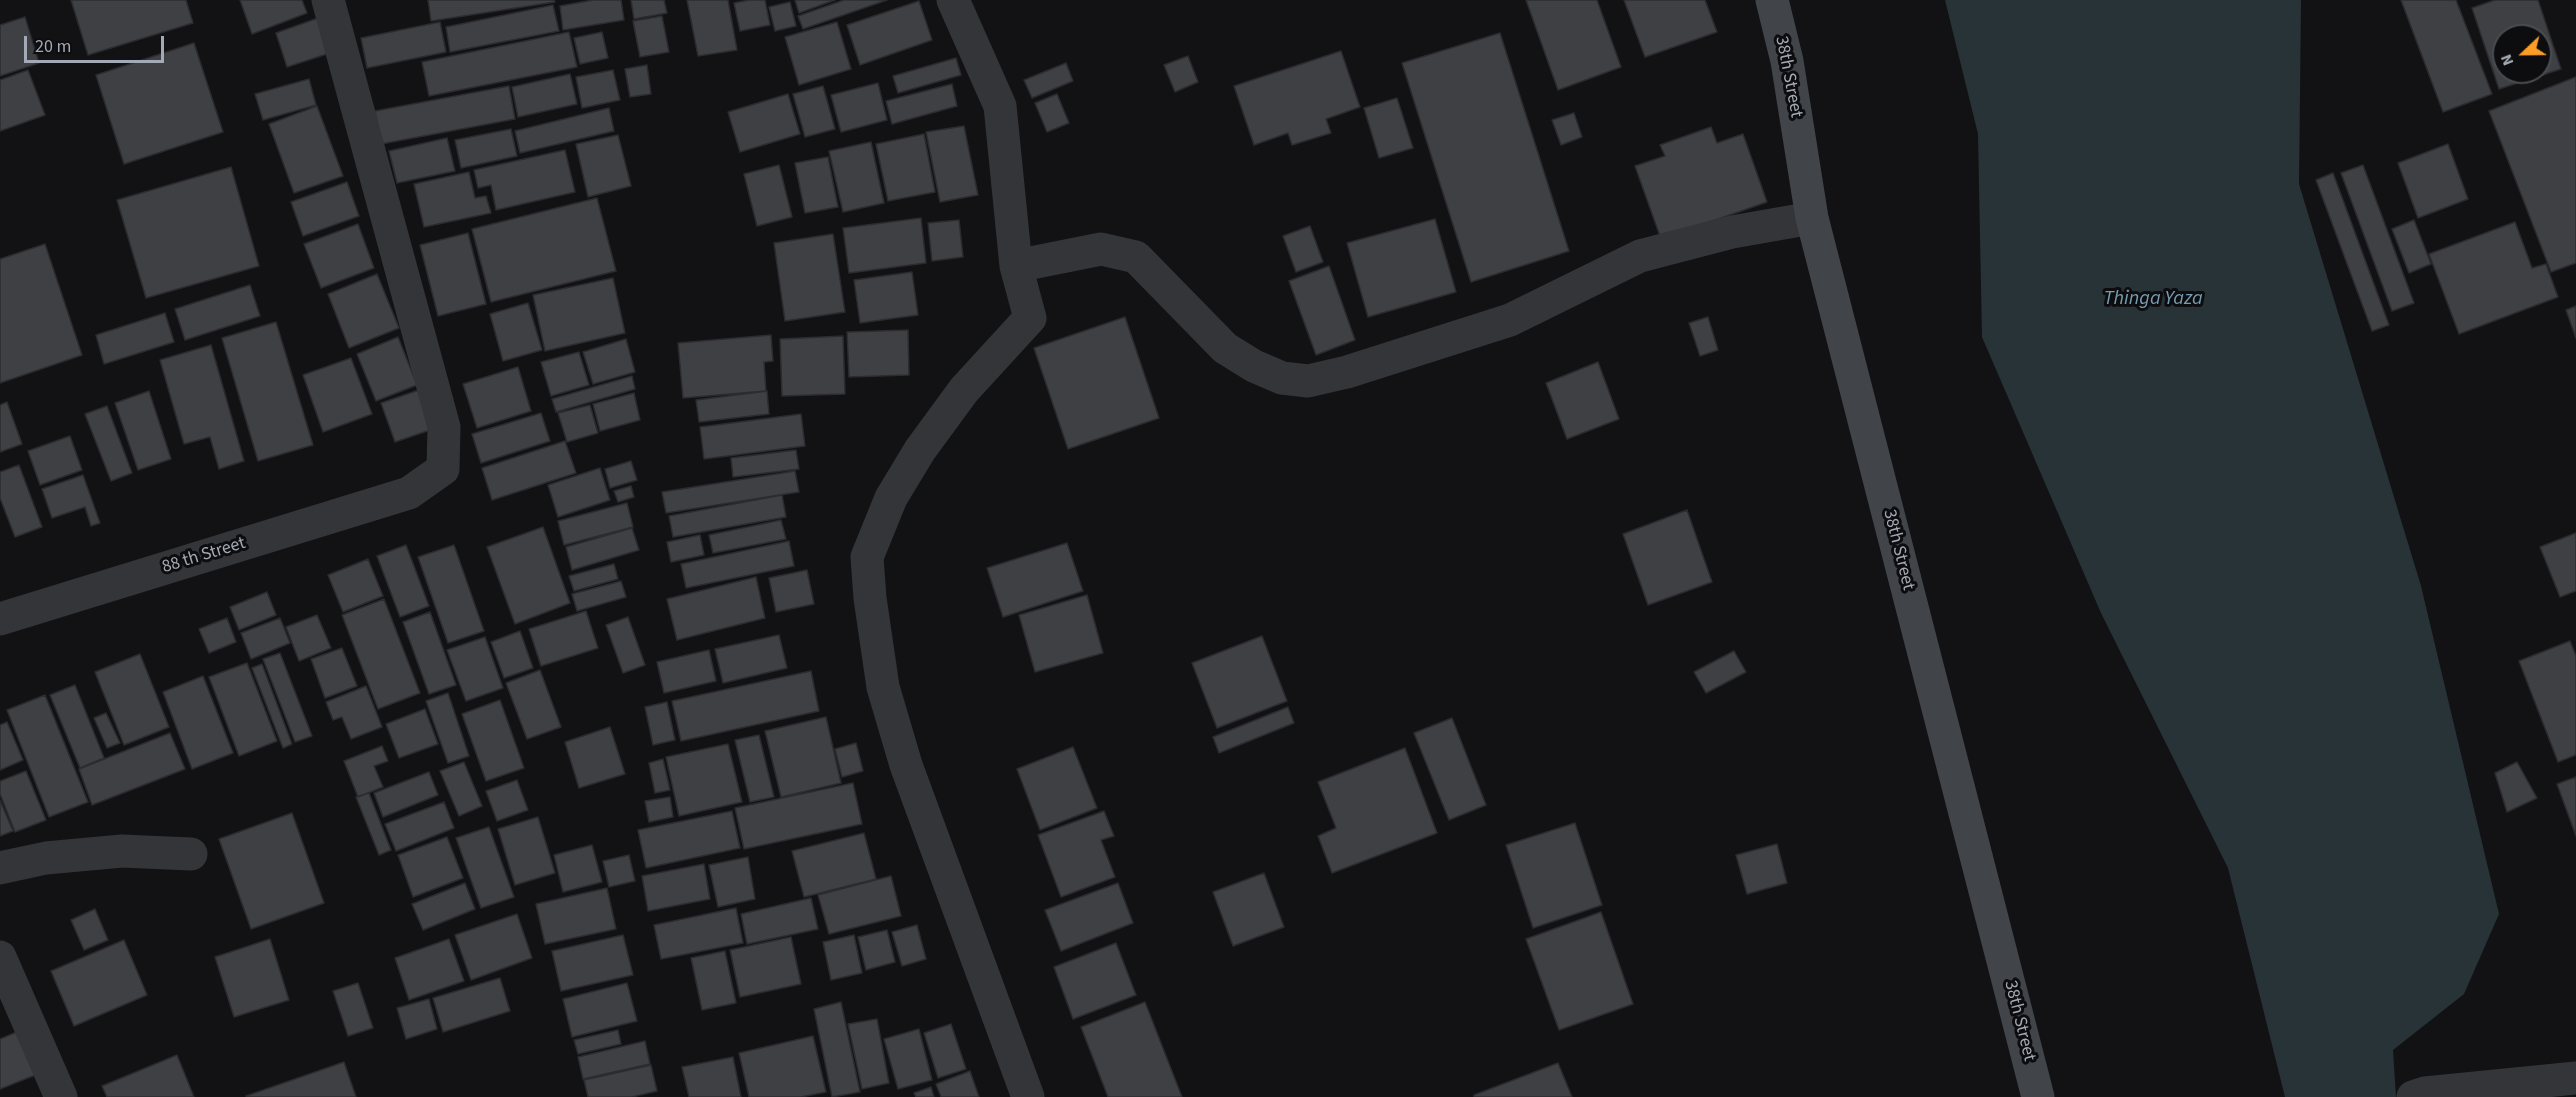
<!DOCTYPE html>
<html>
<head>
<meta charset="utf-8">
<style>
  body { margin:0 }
  #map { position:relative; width:2576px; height:1097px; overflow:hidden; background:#121214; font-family:"Source Sans 3",sans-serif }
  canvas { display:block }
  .north { position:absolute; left:2492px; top:24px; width:60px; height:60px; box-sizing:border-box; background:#0d0d0f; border:2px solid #494c51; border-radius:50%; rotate:248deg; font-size:16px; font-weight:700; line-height:24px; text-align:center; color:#a3aab5 }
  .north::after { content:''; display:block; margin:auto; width:21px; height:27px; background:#fa9e25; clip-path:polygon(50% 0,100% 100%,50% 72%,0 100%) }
  .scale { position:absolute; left:24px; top:36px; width:140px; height:27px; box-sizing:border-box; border:3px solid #a3aab5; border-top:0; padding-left:8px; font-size:18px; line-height:21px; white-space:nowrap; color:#a3aab5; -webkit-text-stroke:4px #0d0d0f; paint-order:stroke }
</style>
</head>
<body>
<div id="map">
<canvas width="2576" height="1097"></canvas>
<div class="north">N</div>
<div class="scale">20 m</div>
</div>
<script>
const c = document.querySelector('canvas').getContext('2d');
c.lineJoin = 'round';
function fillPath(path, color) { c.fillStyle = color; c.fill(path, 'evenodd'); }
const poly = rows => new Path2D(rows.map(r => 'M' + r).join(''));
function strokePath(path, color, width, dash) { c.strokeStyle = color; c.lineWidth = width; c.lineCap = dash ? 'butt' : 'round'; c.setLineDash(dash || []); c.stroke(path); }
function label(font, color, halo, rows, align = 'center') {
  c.font = font + ' "Source Sans 3",sans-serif'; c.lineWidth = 6; c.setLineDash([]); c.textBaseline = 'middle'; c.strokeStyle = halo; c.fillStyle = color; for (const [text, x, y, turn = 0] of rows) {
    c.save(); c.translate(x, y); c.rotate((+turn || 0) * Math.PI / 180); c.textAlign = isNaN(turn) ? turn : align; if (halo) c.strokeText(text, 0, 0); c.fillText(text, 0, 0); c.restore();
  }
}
fillPath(poly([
  [1945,0,2301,0,2299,184,2421,586,2499,914,2464,994,2393,1050,2396,1097,2285,1097,2228,868,2101,613,1982,337,1978,134]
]), '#283338');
const building = poly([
  [71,0,186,0,193,23,88,55,71,0],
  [240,0,302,0,307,13,252,34,240,0],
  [428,0,554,0,555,2,431,21,428,0],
  [593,0,621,0,624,20,563,30,560,6,593,0],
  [631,0,664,0,667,13,634,19,631,0],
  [687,0,728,0,737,50,698,56,687,0],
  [749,0,765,0,770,25,740,31,734,3,749,0],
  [795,0,835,0,799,13,795,0],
  [844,0,887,0,803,29,798,16,844,0],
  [1526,0,1597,0,1621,67,1558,90,1526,0],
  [1624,0,1705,0,1717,32,1645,57,1624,0],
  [2401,0,2456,0,2492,94,2443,112,2401,0],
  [2495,0,2538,0,2561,69,2499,89,2472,8,2495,0],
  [2504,36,2540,36,2540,72,2504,72,2504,36],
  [919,1,932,40,860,65,847,25,919,1],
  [790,2,796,26,775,31,769,7,790,2],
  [553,5,559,31,450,52,446,27,553,5],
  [662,16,669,52,640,57,633,21,662,16],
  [25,17,39,63,0,76,0,25,25,17],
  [321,17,333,52,287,67,276,33,321,17],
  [440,22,446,52,367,68,361,38,440,22],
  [837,22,851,69,799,85,785,37,837,22],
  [569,32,577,67,429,96,422,62,569,32],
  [602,32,608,58,580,64,574,38,602,32],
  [1500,33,1569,251,1471,282,1402,63,1500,33],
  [194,43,223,132,124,164,96,75,194,43],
  [1341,51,1360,107,1326,119,1331,133,1292,145,1288,133,1254,145,1234,86,1341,51],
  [1188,56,1198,82,1175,92,1164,65,1188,56],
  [956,58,961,75,898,93,893,76,956,58],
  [1066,63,1073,81,1032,98,1024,80,1066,63],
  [647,65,651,94,630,97,625,69,647,65],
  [28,70,45,115,0,131,0,80,28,70],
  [613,70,620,100,582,108,576,77,613,70],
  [570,74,577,104,518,117,512,87,570,74],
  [2576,77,2576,263,2551,272,2489,111,2576,77],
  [309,79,316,105,263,120,255,94,309,79],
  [878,83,887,120,841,132,831,95,878,83],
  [952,84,957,106,892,124,886,101,952,84],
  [509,86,515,119,381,144,375,111,509,86],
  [823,86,835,129,805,137,793,94,823,86],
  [788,94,800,134,740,152,728,112,788,94],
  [1057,94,1069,123,1047,132,1035,103,1057,94],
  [1397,98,1413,148,1379,158,1364,108,1397,98],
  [317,106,343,176,294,193,269,124,317,106],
  [609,108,614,131,520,153,515,131,609,108],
  [1574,113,1582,137,1561,145,1552,120,1574,113],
  [964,126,978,195,940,202,926,132,964,126],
  [1711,127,1717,143,1743,134,1767,202,1661,239,1635,166,1665,156,1660,145,1711,127],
  [511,129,517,156,461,168,455,140,511,129],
  [924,134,935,192,888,201,876,144,924,134],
  [618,135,631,186,588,197,576,144,618,135],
  [447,138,455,171,397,183,389,151,447,138],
  [871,142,884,203,843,212,829,151,871,142],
  [2448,144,2468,199,2418,218,2398,163,2448,144],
  [565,150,575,192,496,210,491,185,478,188,474,170,565,150],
  [828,157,838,207,805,213,795,163,828,157],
  [779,165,792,217,757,226,744,174,779,165],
  [2363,165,2414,303,2392,311,2341,173,2363,165],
  [231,167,259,266,146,298,117,200,231,167],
  [469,172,475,198,486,196,491,213,424,227,414,184,469,172],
  [2333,173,2389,325,2372,331,2316,180,2333,173],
  [347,182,359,216,303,236,291,202,347,182],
  [597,198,616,271,491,302,472,229,597,198],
  [921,218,926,263,849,273,843,228,921,218],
  [1435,219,1456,292,1368,317,1347,243,1435,219],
  [959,220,963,257,932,261,928,223,959,220],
  [2414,220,2431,264,2409,273,2392,229,2414,220],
  [2515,222,2532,268,2546,264,2558,297,2459,334,2429,254,2515,222],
  [358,224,374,268,321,288,304,244,358,224],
  [1310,226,1323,262,1296,272,1283,236,1310,226],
  [468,233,486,304,438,316,420,245,468,233],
  [833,234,845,312,785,321,774,243,833,234],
  [45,244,82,355,0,383,0,259,45,244],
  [1329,266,1355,340,1316,355,1289,281,1329,266],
  [912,272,918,315,860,323,854,280,912,272],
  [377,274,399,328,349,348,328,294,377,274],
  [613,278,625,333,545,351,533,295,613,278],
  [250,285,260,316,185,340,175,309,250,285],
  [528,303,542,350,503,361,490,314,528,303],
  [2576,306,2576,338,2566,310,2576,306],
  [165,313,174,342,104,364,96,335,165,313],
  [1125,317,1159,418,1068,449,1034,348,1125,317],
  [1708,317,1718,350,1700,356,1689,323,1708,317],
  [276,322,313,445,258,461,222,338,276,322],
  [908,330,909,375,849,377,847,332,908,330],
  [771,335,773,361,764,362,766,391,683,398,678,343,771,335],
  [843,336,845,394,782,396,780,339,843,336],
  [398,337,417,385,376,401,357,354,398,337],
  [626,339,635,372,593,384,583,352,626,339],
  [211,345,244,461,219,469,210,437,184,444,160,360,211,345],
  [579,352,589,385,551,396,541,362,579,352],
  [351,358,372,414,323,432,303,375,351,358],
  [1598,362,1619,419,1567,439,1546,383,1598,362],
  [518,367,531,411,477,428,463,384,518,367],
  [632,376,635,389,556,412,552,399,632,376],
  [419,390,433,429,395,442,381,403,419,390],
  [149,391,171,459,138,470,115,403,149,391],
  [767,391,769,414,699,422,696,400,767,391],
  [634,393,640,420,600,431,593,404,634,393],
  [7,402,22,444,0,452,0,405,7,402],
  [590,405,598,433,567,442,558,413,590,405],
  [107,406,132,473,111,481,85,414,107,406],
  [541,413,550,441,481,463,472,434,541,413],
  [801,414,805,446,704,459,700,427,801,414],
  [70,436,82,470,40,485,28,451,70,436],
  [565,441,576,473,492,500,482,468,565,441],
  [796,450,799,469,733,477,731,458,796,450],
  [631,461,637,480,610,488,605,469,631,461],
  [19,465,42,527,15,537,0,498,0,472,19,465],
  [600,468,610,500,558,517,548,485,600,468],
  [795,471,799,492,666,513,662,492,795,471],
  [83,475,100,523,91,526,85,507,52,518,42,489,83,475],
  [631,486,634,497,618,502,614,491,631,486],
  [782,495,786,517,673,537,669,516,782,495],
  [627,503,633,527,564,545,558,521,627,503],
  [1687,510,1712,582,1648,605,1623,534,1687,510],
  [781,520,786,539,713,553,709,535,781,520],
  [543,527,570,603,515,624,487,547,543,527],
  [632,528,639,550,572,570,566,547,632,528],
  [2576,533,2576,591,2560,597,2540,547,2576,533],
  [700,535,704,555,671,562,667,542,700,535],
  [789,541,794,566,686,588,681,564,789,541],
  [1067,543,1083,591,1003,617,987,568,1067,543],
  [406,545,429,606,400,617,377,556,406,545],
  [454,545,484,631,448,643,418,557,454,545],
  [368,559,383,596,343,612,328,575,368,559],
  [614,564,618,579,574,591,569,576,614,564],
  [807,570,814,604,776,612,769,578,807,570],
  [756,577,765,618,677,640,667,599,756,577],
  [621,581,626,597,577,611,572,594,621,581],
  [267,592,276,615,239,630,230,607,267,592],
  [1087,595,1103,653,1035,672,1019,615,1087,595],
  [384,599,420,693,378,709,342,615,384,599],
  [586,611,598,648,541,666,529,629,586,611],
  [430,612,456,685,429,694,403,622,430,612],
  [317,615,331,648,299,661,286,627,317,615],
  [628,617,645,665,623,673,606,625,628,617],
  [227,618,236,642,209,653,199,629,227,618],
  [280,618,290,643,251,659,241,633,280,618],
  [520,631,533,668,504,678,491,642,520,631],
  [779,635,787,668,723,683,715,649,779,635],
  [1262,636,1287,701,1217,728,1192,663,1262,636],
  [485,637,503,688,466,701,447,650,485,637],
  [2570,641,2576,656,2576,755,2558,762,2519,661,2570,641],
  [342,648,357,686,325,698,311,659,342,648],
  [709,650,716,681,664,693,657,662,709,650],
  [1734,651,1746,672,1706,693,1694,672,1734,651],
  [280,653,312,736,295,742,263,659,280,653],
  [140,654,169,727,124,745,95,672,140,654],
  [247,663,277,741,239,756,209,677,247,663],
  [262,664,292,744,283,748,252,668,262,664],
  [540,670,561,727,527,739,506,683,540,670],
  [811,671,819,711,681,741,672,701,811,671],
  [203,676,233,753,192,769,163,692,203,676],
  [75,685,104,758,80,768,50,695,75,685],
  [366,686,382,727,351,739,342,717,333,720,326,702,366,686],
  [448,693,469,756,448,763,426,701,448,693],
  [45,695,88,802,49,817,7,710,45,695],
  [500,700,524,768,486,781,462,714,500,700],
  [667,702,675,740,653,745,645,707,667,702],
  [1288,707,1294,723,1219,753,1213,737,1288,707],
  [425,709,438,744,399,758,386,724,425,709],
  [106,713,120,743,107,748,94,718,106,713],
  [826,717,841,783,781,797,765,731,826,717],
  [1452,718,1486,805,1449,820,1414,733,1452,718],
  [7,722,23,760,0,770,0,725,7,722],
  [610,727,625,774,579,788,565,742,610,727],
  [170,733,185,769,92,805,79,769,170,733],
  [759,735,774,797,750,802,735,740,759,735],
  [856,743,863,771,842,777,835,749,856,743],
  [728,744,742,802,679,816,666,757,728,744],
  [382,746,388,761,374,766,383,787,358,797,344,761,382,746],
  [1073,747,1097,808,1040,830,1017,769,1073,747],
  [1405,748,1437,833,1332,873,1318,836,1336,828,1318,782,1405,748],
  [663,759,670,790,655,793,649,763,663,759],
  [464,762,482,806,459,816,440,771,464,762],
  [2517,762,2537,798,2507,812,2495,773,2517,762],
  [26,771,46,820,15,832,0,794,0,781,26,771],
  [429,772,438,795,383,817,374,793,429,772],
  [2576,777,2576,836,2557,784,2576,777],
  [517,780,528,810,497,821,486,791,517,780],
  [853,783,862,824,744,849,735,808,853,783],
  [369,793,391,850,379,855,356,797,369,793],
  [670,797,673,817,649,822,645,801,670,797],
  [0,800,13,831,0,836,0,800],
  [444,802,454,828,396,851,385,824,444,802],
  [732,811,740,848,646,868,638,830,732,811],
  [1104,811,1114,836,1101,840,1115,877,1061,897,1038,835,1104,811],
  [292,813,324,903,251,929,219,839,292,813],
  [538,817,555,873,515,885,498,829,538,817],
  [1575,823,1602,905,1533,928,1506,845,1575,823],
  [489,827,514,897,481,908,456,838,489,827],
  [864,833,876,879,804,897,792,851,864,833],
  [447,837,463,878,413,897,398,855,447,837],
  [1777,844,1787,883,1747,894,1736,855,1777,844],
  [592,845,602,882,563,892,554,855,592,845],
  [629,855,635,881,609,887,603,861,629,855],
  [748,857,755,899,718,907,709,865,748,857],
  [704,864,710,899,648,911,642,876,704,864],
  [1264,873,1284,927,1233,946,1213,892,1264,873],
  [891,876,901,916,829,934,818,895,891,876],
  [465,883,475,909,423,930,412,904,465,883],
  [1118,883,1133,923,1061,951,1045,910,1118,883],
  [607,888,616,929,545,944,536,904,607,888],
  [811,898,818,929,747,944,741,914,811,898],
  [736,908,743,943,661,959,654,925,736,908],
  [95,909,108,940,84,950,71,920,95,909],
  [1601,912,1633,1004,1559,1030,1526,939,1601,912],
  [517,914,532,958,471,980,455,935,517,914],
  [917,925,926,959,902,966,892,932,917,925],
  [887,930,895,962,866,970,858,937,887,930],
  [623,935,633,975,561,991,552,951,623,935],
  [854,935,862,973,831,980,823,942,854,935],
  [791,937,801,984,740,997,730,950,791,937],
  [270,939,289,1000,234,1017,215,957,270,939],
  [449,939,464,981,409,1000,395,958,449,939],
  [124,940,147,995,74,1026,51,971,124,940],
  [1116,943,1136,995,1073,1019,1054,967,1116,943],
  [725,951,736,1003,702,1010,691,958,725,951],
  [500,978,510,1011,443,1032,433,998,500,978],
  [358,983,373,1028,348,1036,333,991,358,983],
  [627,983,637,1021,572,1037,563,999,627,983],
  [429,999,437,1029,406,1039,397,1008,429,999],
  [841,1002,860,1092,832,1097,814,1009,841,1002],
  [1145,1002,1182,1097,1108,1097,1081,1027,1145,1002],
  [877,1019,889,1083,862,1089,848,1024,877,1019],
  [951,1024,966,1069,938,1078,924,1033,951,1024],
  [26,1028,43,1072,0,1089,0,1039,26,1028],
  [919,1029,932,1080,898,1089,884,1039,919,1029],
  [618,1030,621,1044,578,1054,574,1040,618,1030],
  [813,1036,826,1092,801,1097,749,1097,739,1053,813,1036],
  [645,1041,650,1064,583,1079,578,1057,645,1041],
  [177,1055,194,1097,107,1097,102,1086,177,1055],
  [733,1057,741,1097,689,1097,682,1067,733,1057],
  [344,1062,356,1097,247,1097,246,1096,344,1062],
  [1558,1063,1572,1097,1474,1097,1474,1095,1558,1063],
  [651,1065,657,1091,632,1097,588,1097,584,1080,651,1065],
  [970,1071,979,1097,941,1097,936,1084,970,1071],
  [931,1087,934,1097,916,1097,914,1093,931,1087]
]);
fillPath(building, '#3e4044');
strokePath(building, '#2c2c30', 1.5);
strokePath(poly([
  [953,0,1000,106,1016,266],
  [0,619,409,493,443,469,444,427,328,0],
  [0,868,46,858,122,851,191,854],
  [0,957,61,1097],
  [1028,1097,906,765,883,687,870,598,867,557,891,498,920,450,964,390,1030,318,1016,266,1101,249,1136,257,1225,348,1254,366,1282,378,1308,381,1347,372,1510,320,1640,256,1732,232,1812,218],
  [2413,1097,2425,1093,2576,1078]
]), '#333539', 33);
strokePath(poly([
  [1772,0,1787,61,1812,218,2038,1097]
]), '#414449', 33);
label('18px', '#a3aab5', '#0d0d0f', [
  ["38th Street",1788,77,79],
  ["38th Street",1898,550,76],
  ["88 th Street",204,556,-17],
  ["38th Street",2019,1021,76]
]);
label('italic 20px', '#789db2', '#0d0d0f', [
  ["Thinga Yaza",2153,300]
]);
</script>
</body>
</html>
